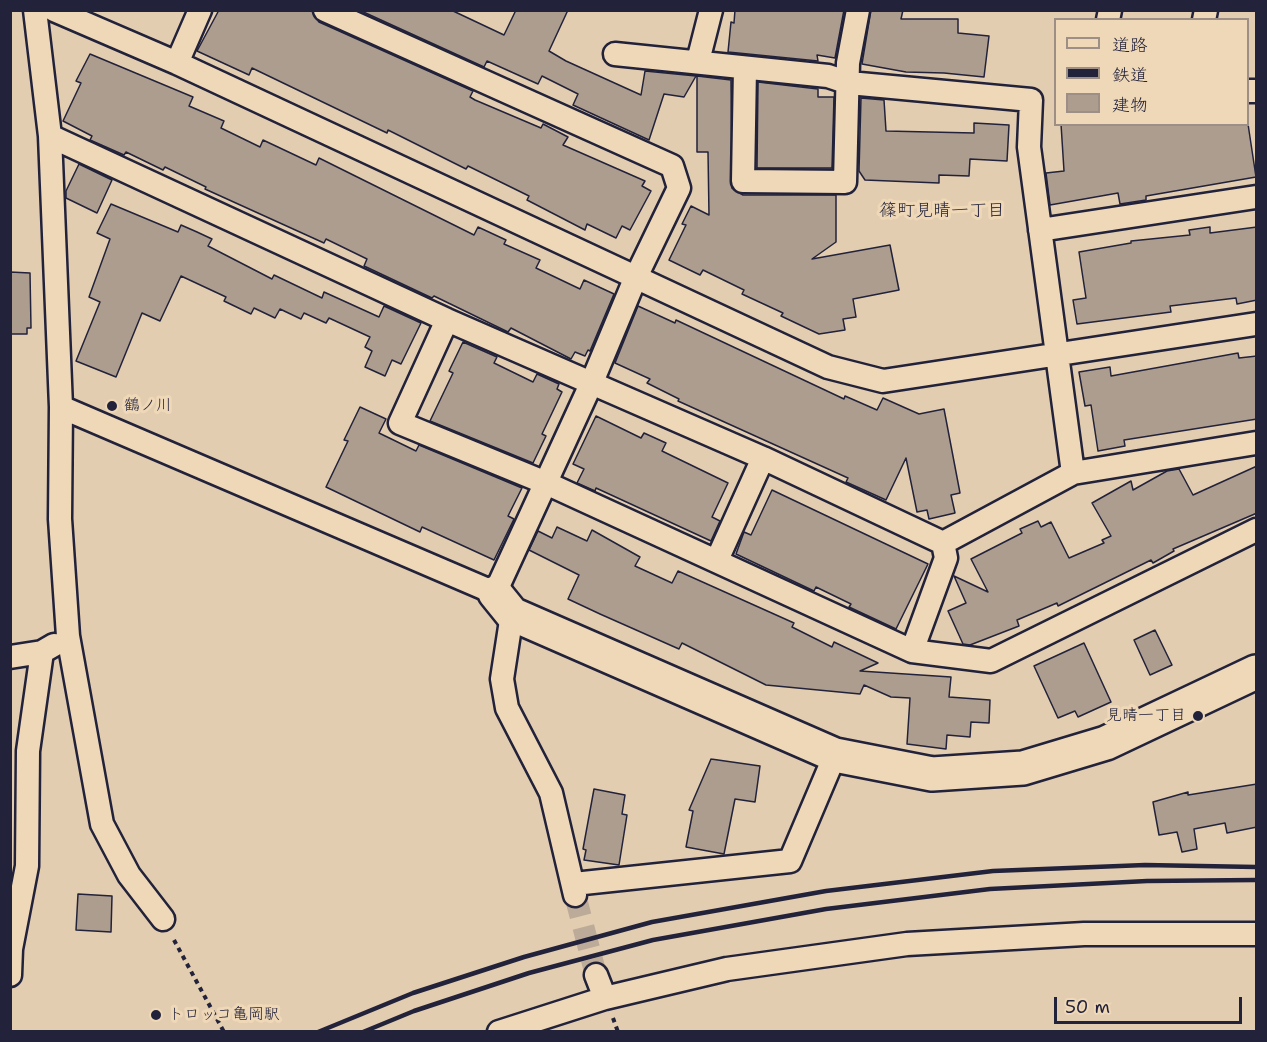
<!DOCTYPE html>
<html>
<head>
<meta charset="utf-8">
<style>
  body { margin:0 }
  #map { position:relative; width:1267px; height:1042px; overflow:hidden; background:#e3cdb0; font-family:"Shantell Sans","Klee One",sans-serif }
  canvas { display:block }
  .frame { position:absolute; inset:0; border:12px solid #22223b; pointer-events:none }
  .legend { position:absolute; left:1054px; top:18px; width:195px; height:108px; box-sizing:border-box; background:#efd8b7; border:2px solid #9d8f85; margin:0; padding:8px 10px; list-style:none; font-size:18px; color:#22223b }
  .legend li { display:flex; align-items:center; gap:12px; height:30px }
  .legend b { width:30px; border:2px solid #9d8f85 }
  .scale { position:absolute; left:1054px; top:997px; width:188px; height:27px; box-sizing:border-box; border:3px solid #22223b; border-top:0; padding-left:8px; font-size:18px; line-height:21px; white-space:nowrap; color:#22223b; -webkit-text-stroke:4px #efd8b7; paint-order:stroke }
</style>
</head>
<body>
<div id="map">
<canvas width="1267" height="1042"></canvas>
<div class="frame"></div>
<ul class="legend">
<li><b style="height:8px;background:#efd8b7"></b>道路</li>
<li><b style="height:8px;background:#22223b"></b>鉄道</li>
<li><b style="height:16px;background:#ad9d8f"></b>建物</li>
</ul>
<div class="scale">50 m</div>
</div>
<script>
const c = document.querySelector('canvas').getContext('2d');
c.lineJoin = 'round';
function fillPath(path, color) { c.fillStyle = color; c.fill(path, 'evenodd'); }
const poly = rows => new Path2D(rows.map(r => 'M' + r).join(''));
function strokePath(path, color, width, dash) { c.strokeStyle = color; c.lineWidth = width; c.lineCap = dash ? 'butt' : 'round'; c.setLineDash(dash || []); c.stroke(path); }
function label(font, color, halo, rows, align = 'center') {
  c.font = font + ' "Shantell Sans","Klee One",sans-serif'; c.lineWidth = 6; c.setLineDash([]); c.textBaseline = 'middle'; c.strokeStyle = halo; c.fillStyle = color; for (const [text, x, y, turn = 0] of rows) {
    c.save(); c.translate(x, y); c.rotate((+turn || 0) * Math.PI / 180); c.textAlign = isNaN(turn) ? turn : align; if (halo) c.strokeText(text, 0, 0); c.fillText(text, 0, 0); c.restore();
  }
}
const building = poly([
  [219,10,312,10,319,22,473,91,470,97,475,100,541,128,543,124,568,137,563,145,645,181,642,186,651,191,630,230,622,226,616,238,587,224,585,230,527,200,529,196,468,166,466,169,388,130,387,133,252,68,249,75,197,51,219,10],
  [359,10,451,10,504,35,516,10,568,10,549,51,566,61,641,95,645,71,696,76,684,97,664,94,649,140,573,105,578,94,542,76,538,84,487,61,484,67,359,10],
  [735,10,844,10,835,58,817,55,818,61,728,52,731,22,734,23,735,10],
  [871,10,903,10,901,19,958,19,958,33,989,36,984,77,944,73,906,72,862,64,871,10],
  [90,54,193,97,189,106,224,121,221,128,260,147,263,140,316,165,319,158,474,235,478,227,506,240,504,244,540,260,536,268,580,289,584,280,614,294,590,351,588,350,585,356,575,352,571,359,511,328,508,332,434,296,432,298,364,266,367,259,326,239,324,243,205,189,206,187,165,167,163,170,126,152,124,155,90,140,92,136,63,121,81,83,76,81,90,54],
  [697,76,731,80,732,188,743,195,836,195,836,242,812,259,890,245,899,290,853,299,856,317,843,319,845,330,819,334,781,316,783,313,742,294,744,290,703,270,700,275,669,260,686,225,682,224,691,206,709,215,708,152,697,152,697,76],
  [758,82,818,89,818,97,834,97,832,168,757,168,758,82],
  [861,98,884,100,886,131,974,133,974,123,1009,125,1007,161,970,159,969,176,939,175,939,183,865,180,859,171,861,98],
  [1061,124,1248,124,1256,177,1146,196,1146,200,1120,204,1118,193,1050,205,1046,173,1064,171,1061,124],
  [79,164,112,180,97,213,66,198,66,191,79,164],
  [111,204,178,232,181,225,197,232,212,239,208,246,272,279,274,275,322,298,324,292,379,317,384,306,421,323,401,364,392,360,385,376,365,367,372,351,365,347,370,337,329,318,326,323,304,313,301,319,280,309,275,318,254,308,251,314,224,301,226,297,181,276,160,321,142,313,116,377,76,361,100,302,89,297,110,239,97,233,111,204],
  [1210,227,1210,233,1257,227,1257,300,1237,304,1236,298,1170,306,1171,312,1077,324,1073,300,1086,298,1079,252,1131,243,1131,241,1190,235,1189,230,1210,227],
  [10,272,30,273,31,328,27,328,27,334,10,334,10,272],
  [638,306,675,323,676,320,844,399,845,396,877,410,883,398,919,414,944,409,960,493,951,495,955,513,929,519,927,510,917,512,906,458,886,500,846,482,848,478,678,401,679,399,647,383,650,379,615,363,638,306],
  [463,342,497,357,494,363,533,382,537,374,559,384,557,389,562,392,542,434,546,436,533,463,430,421,453,373,449,371,463,342],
  [1238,353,1239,358,1257,356,1257,419,1124,440,1125,446,1098,451,1091,405,1085,406,1079,372,1110,367,1111,376,1238,353],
  [360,407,386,419,379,433,416,451,419,445,522,488,508,516,514,519,494,560,422,527,420,532,326,487,348,441,344,440,360,407],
  [596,416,641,438,644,433,666,443,662,451,728,483,712,517,720,521,711,541,596,488,595,491,577,483,584,469,573,464,596,416],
  [1257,466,1257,513,1173,549,1174,551,1153,563,1151,560,1058,606,1057,603,1017,620,1019,626,970,645,963,644,948,611,966,603,954,576,988,592,971,559,1022,533,1020,529,1038,521,1041,527,1051,522,1069,558,1104,543,1102,540,1111,536,1092,503,1131,481,1133,490,1167,471,1179,469,1193,495,1257,466],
  [772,490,928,564,896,629,849,607,851,604,816,587,814,591,736,554,744,532,751,535,772,490],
  [557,527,587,541,592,530,640,557,635,566,672,583,678,571,794,623,792,627,832,647,834,642,878,663,860,671,951,677,949,697,990,700,989,723,971,722,970,737,947,735,946,749,907,744,910,698,891,697,864,685,860,694,766,685,682,643,679,649,600,614,568,599,579,575,529,550,538,531,552,538,557,527],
  [1155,630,1172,665,1150,675,1134,640,1155,630],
  [1084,643,1111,702,1078,717,1075,711,1058,718,1034,666,1084,643],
  [711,759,760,766,755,802,735,799,724,854,686,847,693,811,689,810,711,759],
  [1257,784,1257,827,1227,833,1225,823,1194,829,1197,849,1182,852,1177,832,1159,835,1153,802,1188,792,1188,795,1257,784],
  [594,789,625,795,622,814,627,815,619,865,584,860,586,850,583,849,594,789],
  [78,894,112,896,111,932,76,930,78,894]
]);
fillPath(building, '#ad9d8f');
strokePath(building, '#22223b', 1.5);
strokePath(poly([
  [575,895,596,975]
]), '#bcab99', 22, [22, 11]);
const street = poly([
  [35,10,50,136,61,407,60,519,68,636,102,824,129,875,163,919],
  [54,10,177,63,828,367,883,381,1256,324],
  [1108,20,1110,10],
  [1204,20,1206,10],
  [615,54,828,76,849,83,1031,100,1029,147,1073,473],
  [698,61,711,10],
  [177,63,200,10],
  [745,68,743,181,845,182,848,63,858,10],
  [1248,91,1256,91],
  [50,136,447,320,763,458,943,543,1073,473,1256,443],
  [1040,230,1256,197],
  [447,320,400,423,546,483,912,651,991,661,1256,530],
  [61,407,495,593,592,382,635,279,679,188,672,166,325,10],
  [717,560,763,458],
  [512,614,502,679,507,708,551,793,575,895],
  [912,651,946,558,943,543],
  [10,657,42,652,54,645],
  [574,884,790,861,835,755],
  [10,975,11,949,27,866,28,751,42,652],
  [596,975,605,998],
  [499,1032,605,998,727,969,907,944,1084,934,1256,934]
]);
const secondary = poly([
  [495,593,512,614,835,755,932,774,1023,768,1106,743,1256,672]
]);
strokePath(street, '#22223b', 27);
strokePath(secondary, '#22223b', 38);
strokePath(poly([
  [174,940,224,1032],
  [613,1018,618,1032]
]), '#22223b', 4, [4.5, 4.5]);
strokePath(street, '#efd8b7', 22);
strokePath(secondary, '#efd8b7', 33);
strokePath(poly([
  [318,1032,413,993,524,957,652,922,826,891,993,871,1145,865,1256,867],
  [363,1032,414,1011,529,973,653,940,826,909,990,889,1147,881,1256,880]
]), '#22223b', 4.5);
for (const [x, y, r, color] of [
  [112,406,6,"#22223b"],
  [1198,716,6,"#22223b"],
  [156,1015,6,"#22223b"]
]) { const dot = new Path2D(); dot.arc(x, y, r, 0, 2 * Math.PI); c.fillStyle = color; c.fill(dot); strokePath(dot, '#efd8b7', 2); }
label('16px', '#22223b', '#efd8b7', [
  ["鶴ノ川",124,406],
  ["見晴一丁目",1186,716,"right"],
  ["トロッコ亀岡駅",168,1015]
], 'left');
label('18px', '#22223b', '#efd8b7', [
  ["篠町見晴一丁目",942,211]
]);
</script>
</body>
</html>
